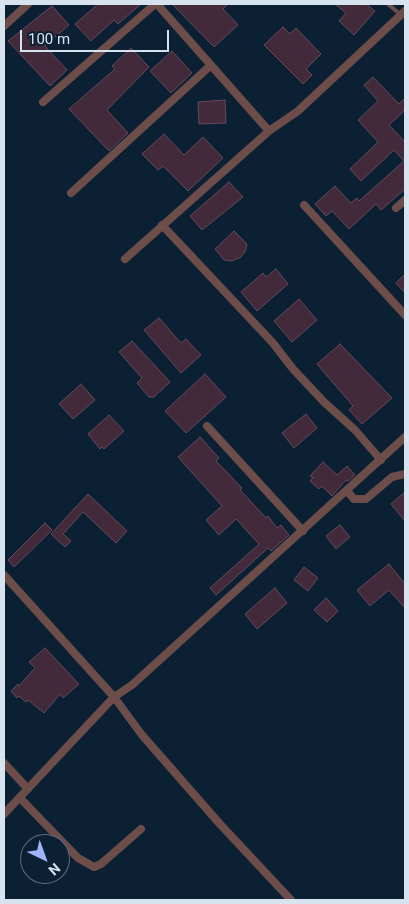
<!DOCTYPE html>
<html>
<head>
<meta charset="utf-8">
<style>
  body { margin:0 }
  #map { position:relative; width:409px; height:904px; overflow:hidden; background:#0b2032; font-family:Roboto,sans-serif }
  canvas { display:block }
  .frame { position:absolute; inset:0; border:5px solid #d7e4f0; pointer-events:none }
  .north { position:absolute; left:20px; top:834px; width:50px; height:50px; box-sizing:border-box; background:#0b2032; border:1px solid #5d6e7e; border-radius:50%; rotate:138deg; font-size:14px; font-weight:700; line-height:20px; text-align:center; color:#d7e4f0 }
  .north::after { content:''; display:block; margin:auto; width:18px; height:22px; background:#a0b3fd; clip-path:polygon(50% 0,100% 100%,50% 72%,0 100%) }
  .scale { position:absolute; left:20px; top:30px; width:149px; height:22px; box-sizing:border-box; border:2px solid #d7e4f0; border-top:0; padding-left:6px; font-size:15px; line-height:18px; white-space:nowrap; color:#d7e4f0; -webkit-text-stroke:4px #0b2032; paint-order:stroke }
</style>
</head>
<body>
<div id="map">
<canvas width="409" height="904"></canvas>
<div class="frame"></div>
<div class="north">N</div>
<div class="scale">100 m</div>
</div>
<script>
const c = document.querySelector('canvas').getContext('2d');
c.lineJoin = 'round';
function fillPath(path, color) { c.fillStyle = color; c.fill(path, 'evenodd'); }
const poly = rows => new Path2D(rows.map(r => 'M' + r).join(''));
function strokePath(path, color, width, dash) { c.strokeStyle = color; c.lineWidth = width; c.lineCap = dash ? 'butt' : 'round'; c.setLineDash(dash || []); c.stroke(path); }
const building = poly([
  [98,4,141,4,118,24,114,20,91,41,75,24,98,4],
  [172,4,228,4,223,9,238,25,214,47,172,4],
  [335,4,366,4,375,11,354,35,339,21,346,13,335,4],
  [52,6,69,25,45,46,67,70,50,86,8,41,52,6],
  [283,27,290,34,296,28,321,54,306,69,312,75,303,84,264,45,283,27],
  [131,48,149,67,107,110,128,133,109,151,69,109,115,69,112,66,131,48],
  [172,51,192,73,171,93,150,71,172,51],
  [373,77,399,104,405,98,405,110,389,125,405,142,405,189,381,210,376,204,349,229,332,211,326,216,315,204,335,186,351,203,357,198,359,201,404,161,394,150,361,181,350,169,378,142,358,120,378,101,364,85,373,77],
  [225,100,226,123,199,124,198,102,225,100],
  [164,134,184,155,203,137,223,158,188,191,163,166,158,170,142,154,164,134],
  [229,182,243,197,202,230,190,216,229,182],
  [234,231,247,244,245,252,241,257,232,261,224,260,215,249,234,231],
  [276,269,288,284,257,311,241,292,263,273,266,277,276,269],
  [405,274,405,293,396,283,405,274],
  [299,299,317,320,292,342,274,321,299,299],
  [159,318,181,343,186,339,201,355,181,373,144,330,159,318],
  [132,341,170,382,154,397,149,397,137,383,142,378,119,352,132,341],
  [340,344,392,398,362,424,349,410,353,406,317,364,340,344],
  [205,374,226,397,186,433,165,411,205,374],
  [81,384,95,400,73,419,59,404,81,384],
  [306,414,317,428,294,448,282,433,306,414],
  [109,415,124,431,104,449,102,447,100,449,88,434,109,415],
  [200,437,219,458,216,461,242,488,240,490,266,518,268,516,277,528,281,525,289,535,271,551,268,548,216,595,210,588,259,544,236,519,219,535,206,520,222,506,178,457,200,437],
  [323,462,337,475,347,466,355,475,348,481,346,480,332,496,322,486,319,489,310,481,313,478,310,476,323,462],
  [405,492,405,521,391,504,405,492],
  [88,494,127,531,116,543,83,512,63,534,71,541,65,547,51,534,88,494],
  [45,523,52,530,14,567,8,560,45,523],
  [340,525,350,537,336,549,326,536,340,525],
  [389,564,405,584,405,608,389,590,370,606,357,590,389,564],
  [304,567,318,578,308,591,294,580,304,567],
  [275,588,287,603,257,629,245,614,275,588],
  [326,598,338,611,327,622,314,610,326,598],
  [45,648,79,684,63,698,60,694,44,713,28,700,26,702,19,696,17,698,11,691,18,684,19,686,35,668,29,662,45,648]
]);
fillPath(building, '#422a3a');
strokePath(building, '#644a5b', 1);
strokePath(poly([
  [388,4,401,15]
]), '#6c4d4a', 4);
strokePath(poly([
  [157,4,269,131],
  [4,26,28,4],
  [43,102,155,4],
  [71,193,211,65],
  [304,205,405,315],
  [396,208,405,200],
  [162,225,273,343,293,369,324,402,355,430,381,460],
  [125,259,269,131,298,111,405,11],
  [207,426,303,531],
  [347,491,354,499,366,499,392,477,405,474],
  [4,575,114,697,132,685,405,437],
  [4,763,28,789],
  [20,798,78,858,94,867,101,864,141,829],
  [4,814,114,697,142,735,219,823,291,900]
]), '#6c4d4a', 8);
</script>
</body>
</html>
